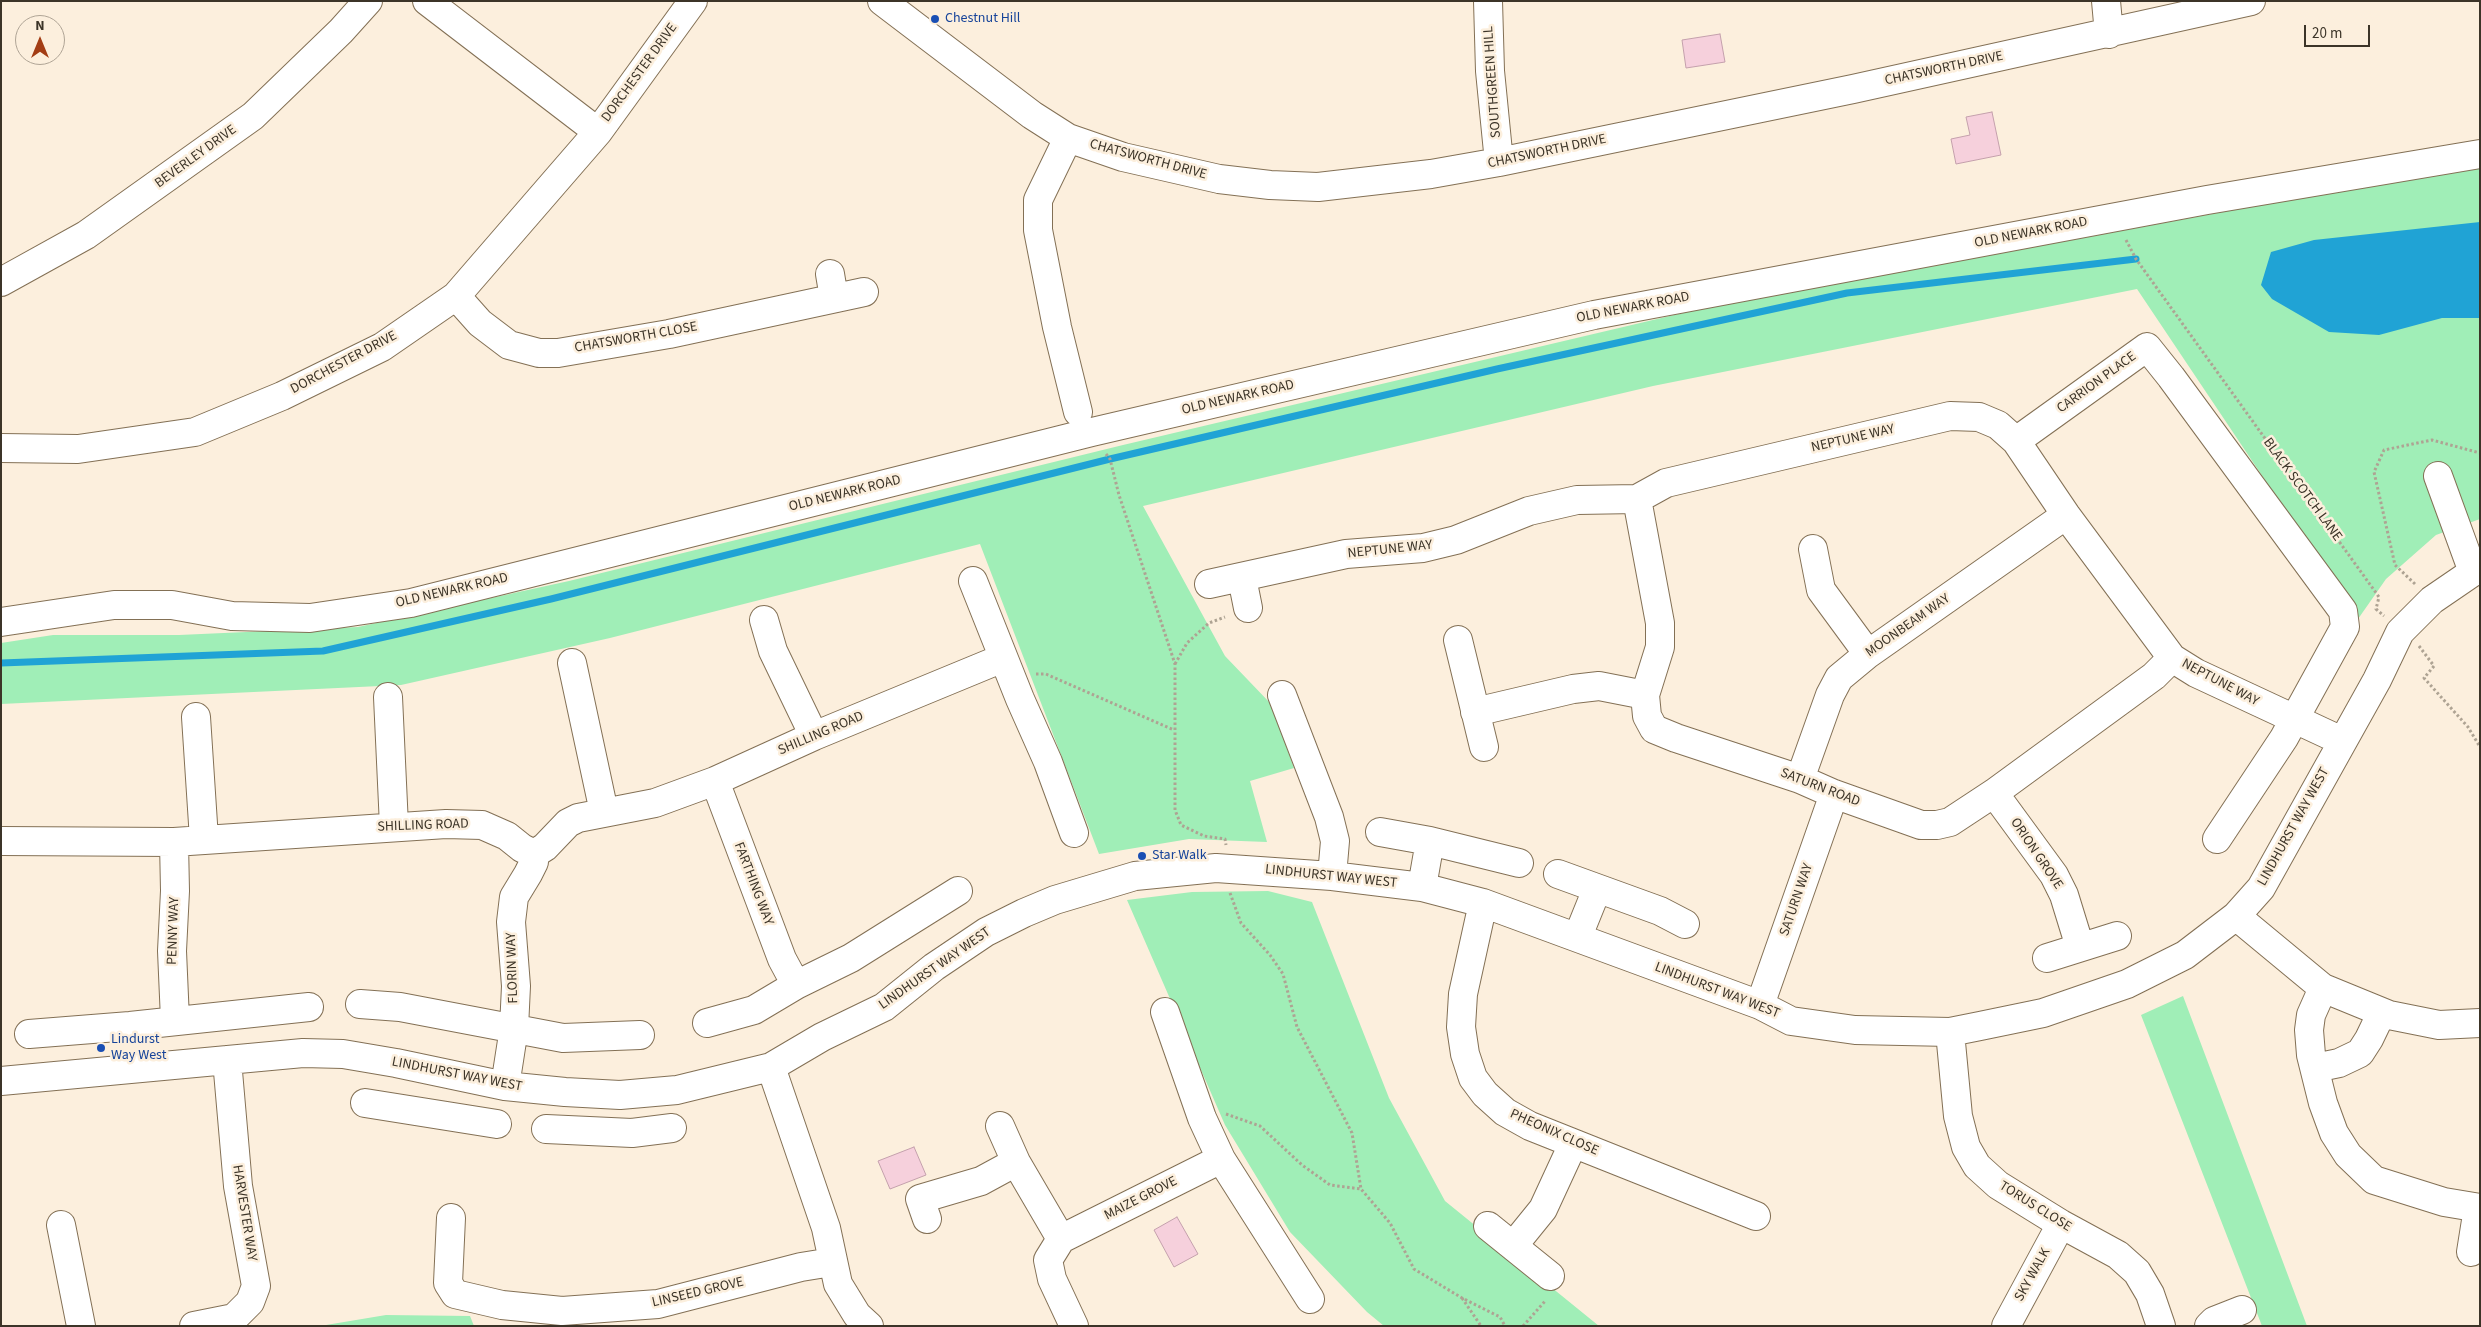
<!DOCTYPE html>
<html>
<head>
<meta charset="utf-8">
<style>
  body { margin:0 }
  #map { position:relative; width:2481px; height:1327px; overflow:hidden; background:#fcefdd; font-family:"Source Sans 3",sans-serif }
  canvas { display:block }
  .frame { position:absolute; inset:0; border:2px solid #3c3428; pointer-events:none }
  .north { position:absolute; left:15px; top:15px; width:50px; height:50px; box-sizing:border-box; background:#fcefdd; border:1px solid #afa495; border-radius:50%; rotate:0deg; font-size:14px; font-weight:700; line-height:20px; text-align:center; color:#3c3428 }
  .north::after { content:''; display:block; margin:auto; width:18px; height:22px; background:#a33d15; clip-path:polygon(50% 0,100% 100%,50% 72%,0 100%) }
  .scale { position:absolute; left:2304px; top:25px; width:66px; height:22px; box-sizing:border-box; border:2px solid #3c3428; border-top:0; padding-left:6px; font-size:15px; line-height:18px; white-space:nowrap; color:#3c3428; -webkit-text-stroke:4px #fcefdd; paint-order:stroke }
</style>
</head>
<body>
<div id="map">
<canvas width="2481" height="1327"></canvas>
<div class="frame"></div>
<div class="north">N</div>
<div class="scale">20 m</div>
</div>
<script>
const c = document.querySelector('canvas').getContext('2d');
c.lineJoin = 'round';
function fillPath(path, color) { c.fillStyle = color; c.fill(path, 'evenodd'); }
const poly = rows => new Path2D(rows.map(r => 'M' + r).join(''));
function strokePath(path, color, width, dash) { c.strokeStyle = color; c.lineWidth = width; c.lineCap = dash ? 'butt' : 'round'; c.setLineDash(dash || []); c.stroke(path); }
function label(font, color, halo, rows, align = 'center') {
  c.font = font + ' "Source Sans 3",sans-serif'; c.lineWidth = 5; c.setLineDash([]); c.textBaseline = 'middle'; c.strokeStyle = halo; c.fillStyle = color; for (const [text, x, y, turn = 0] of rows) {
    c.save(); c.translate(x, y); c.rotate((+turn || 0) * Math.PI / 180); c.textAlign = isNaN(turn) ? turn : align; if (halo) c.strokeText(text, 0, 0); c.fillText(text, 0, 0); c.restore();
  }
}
fillPath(poly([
  [2480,164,2480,519,2436,535,2386,579,2358,619,2137,289,1653,386,1143,506,1225,656,1271,704,1294,768,1250,781,1267,842,1189,839,1099,854,980,544,610,638,401,685,1,704,1,643,53,635,179,635,358,627,569,581,1123,445,1691,311],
  [1268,891,1312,902,1389,1098,1445,1201,1599,1326,1384,1326,1367,1312,1290,1232,1225,1125,1127,900,1192,892],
  [2183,996,2307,1326,2262,1326,2141,1015],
  [386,1315,470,1316,474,1326,320,1326]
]), '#a0eeb7');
fillPath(poly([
  [2480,222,2480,318,2442,318,2379,335,2329,332,2272,299,2261,285,2271,252,2314,240]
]), '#20a3d5');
strokePath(poly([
  [1,663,323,651,551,599,1110,459,1497,369,1847,293,2136,259]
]), '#20a3d5', 7);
const building = poly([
  [1720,34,1725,62,1686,68,1682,40,1720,34],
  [1992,112,2001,155,1956,164,1951,139,1970,135,1966,117,1992,112],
  [914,1147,926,1175,890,1189,878,1161,914,1147],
  [1177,1217,1198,1254,1174,1267,1154,1230,1177,1217]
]);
fillPath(building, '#f6d0dc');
strokePath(building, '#c4a0ac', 1);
const minor = poly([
  [427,1,598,132],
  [882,1,1032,115,1068,138,1123,157,1219,179,1270,185,1318,187,1431,174,1499,162,1853,89,2251,1],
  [1488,1,1490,71,1499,162],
  [2106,1,2109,34],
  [1068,138,1038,200,1038,230,1057,327,1078,412],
  [830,274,834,298],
  [1,282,86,235,253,116,341,31,368,1],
  [456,296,480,323,509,345,539,353,558,353,669,334,864,292],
  [2016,441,2147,347,2171,377,2343,611,2345,627,2284,738,2217,839],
  [1,448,78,449,195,432,282,396,382,347,456,296,598,132,693,1],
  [2438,476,2473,572],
  [1637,499,1660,623,1660,647,1645,695,1647,716,1654,729,1676,738,1800,779,1834,794,1921,825,1937,825,1950,822,1994,793,2154,676,2172,658],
  [1813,549,1821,590,1868,654],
  [1242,578,1248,608],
  [973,581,1020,699,1048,762,1074,833],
  [1209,584,1346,554,1423,548,1456,540,1529,511,1577,500,1637,499,1666,483,1950,416,1979,417,1998,425,2016,441,2066,515,2172,658,2196,673,2342,741],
  [764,620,773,651,814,736],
  [1,622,114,605,172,605,232,616,310,618,411,603,1092,432,1594,315,2207,200,2480,154],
  [1458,640,1484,747],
  [572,663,604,812],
  [1282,695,1329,817,1335,841,1332,876],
  [388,697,394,826],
  [1475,712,1573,689,1599,686,1645,695],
  [196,717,204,839],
  [1800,779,1830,695,1839,678,1868,654,2066,515],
  [715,781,782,959,796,985],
  [1994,793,2054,875,2064,895,2080,947],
  [1380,832,1430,841,1519,863],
  [1,841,174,842,446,824,482,825,507,836,522,848,534,854],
  [174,842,175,891,172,951,175,1020],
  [534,854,545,847,568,823,578,818,655,803,715,781,814,736,1003,658],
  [1558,874,1660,911,1685,924],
  [1422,887,1430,841],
  [1483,903,1463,994,1461,1027,1465,1054,1473,1078,1485,1094,1505,1112,1530,1126,1756,1216],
  [2236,916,2323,988,2389,1015,2439,1025,2480,1023],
  [1578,936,1597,889],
  [2047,958,2117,936],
  [2323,988,2311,1015,2309,1030,2311,1055,2323,1103,2334,1133,2348,1155,2374,1180,2444,1202,2480,1208],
  [360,1004,400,1007,563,1038,640,1035],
  [1760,1005,1834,794],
  [1165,1012,1202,1118,1221,1159,1310,1299],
  [707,1023,754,1010,796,985,851,958,958,891],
  [1950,1032,1958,1116,1966,1147,1977,1166,1998,1185,2061,1224,2118,1255,2137,1272,2150,1294,2161,1326],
  [29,1034,130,1026,309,1007],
  [771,1067,826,1228,838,1284,857,1315,869,1326],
  [2315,1068,2339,1063,2360,1053,2369,1039,2382,1012],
  [1,1081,303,1053,343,1054,396,1063,505,1086,565,1092,620,1095,677,1090,771,1067,822,1037,884,1007,934,967,986,932,1024,913,1055,900,1135,876,1216,868,1332,876,1422,887,1483,903,1760,1005,1791,1021,1855,1030,1950,1032,1980,1026,2043,1013,2127,984,2185,955,2236,916,2261,888,2377,680,2400,632,2432,600,2473,572,2480,570],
  [505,1086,514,1028,516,986,511,922,514,897,528,874,534,862,534,854],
  [365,1103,497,1124],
  [1000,1126,1016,1162,1061,1239],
  [546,1129,632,1133,672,1128],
  [451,1218,448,1283,455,1294,502,1305,562,1311,658,1304,801,1267,832,1262],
  [927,1219,920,1199,981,1181,1016,1162],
  [61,1225,81,1326],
  [1488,1226,1550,1276],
  [1061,1239,1221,1159],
  [1061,1239,1048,1260,1052,1279,1074,1326],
  [1513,1246,1543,1209,1573,1144],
  [2471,1252,2478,1208],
  [194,1326,234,1318,250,1302,256,1286,238,1186,227,1060],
  [2006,1326,2061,1224],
  [2209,1326,2214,1321,2242,1310]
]);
strokePath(minor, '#837055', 30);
strokePath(poly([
  [2126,240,2136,259,2379,597,2376,609,2384,616],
  [1106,454,1110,459,1119,495,1175,664,1175,810,1181,825,1204,836,1225,839,1226,845],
  [2415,584,2395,565,2374,472,2384,450,2432,440,2480,453],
  [2419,646,2434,666,2424,678,2468,727,2480,747],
  [1175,664,1187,643,1209,623,1225,617],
  [1036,674,1046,674,1174,730],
  [1230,893,1241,923,1270,955,1283,974,1297,1027,1352,1133,1361,1189,1390,1223,1414,1269,1462,1298,1500,1317,1505,1326],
  [1226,1114,1260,1126,1302,1165,1330,1185,1361,1189],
  [1462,1298,1481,1326],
  [1523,1326,1546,1300]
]), '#aea393', 3, [2.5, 2.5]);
strokePath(minor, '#fff', 28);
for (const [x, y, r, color] of [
  [935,19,5,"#1a4fb4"],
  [1142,856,5,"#1a4fb4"],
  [101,1048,5,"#1a4fb4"]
]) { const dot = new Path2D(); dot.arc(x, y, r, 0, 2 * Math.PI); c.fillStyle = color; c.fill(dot); strokePath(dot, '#fcefdd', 2); }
label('14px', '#164399', '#fcefdd', [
  ["Chestnut Hill",945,19],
  ["Star Walk",1152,856],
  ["Lindurst",111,1040],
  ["Way West",111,1056]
], 'left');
label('14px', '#3c3428', '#fcefdd', [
  ["CHATSWORTH DRIVE",1944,69,-12],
  ["DORCHESTER DRIVE",640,73,-54],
  ["SOUTHGREEN HILL",1493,82,-94],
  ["CHATSWORTH DRIVE",1547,152,-12],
  ["BEVERLEY DRIVE",196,157,-36],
  ["CHATSWORTH DRIVE",1148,160,15],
  ["OLD NEWARK ROAD",2031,233,-11],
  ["OLD NEWARK ROAD",1633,308,-11],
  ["CHATSWORTH CLOSE",636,338,-10],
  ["DORCHESTER DRIVE",344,363,-28],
  ["CARRION PLACE",2097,383,-36],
  ["OLD NEWARK ROAD",1238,398,-13],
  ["NEPTUNE WAY",1853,439,-13],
  ["BLACK SCOTCH LANE",2302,490,54],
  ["OLD NEWARK ROAD",845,494,-14],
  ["NEPTUNE WAY",1390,550,-6],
  ["OLD NEWARK ROAD",452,591,-13],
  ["MOONBEAM WAY",1908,626,-35],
  ["NEPTUNE WAY",2220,683,28],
  ["SHILLING ROAD",821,734,-23],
  ["SATURN ROAD",1820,788,21],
  ["SHILLING ROAD",423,826,-2],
  ["LINDHURST WAY WEST",2294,827,-61],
  ["ORION GROVE",2036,854,56],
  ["LINDHURST WAY WEST",1331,877,6],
  ["FARTHING WAY",753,884,69],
  ["SATURN WAY",1797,900,-71],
  ["PENNY WAY",174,931,-88],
  ["FLORIN WAY",513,968,-92],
  ["LINDHURST WAY WEST",935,969,-35],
  ["LINDHURST WAY WEST",1717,991,21],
  ["LINDHURST WAY WEST",457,1075,11],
  ["PHEONIX CLOSE",1554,1133,24],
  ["MAIZE GROVE",1141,1199,-27],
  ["TORUS CLOSE",2035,1207,32],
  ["HARVESTER WAY",244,1213,81],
  ["SKY WALK",2033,1275,-61],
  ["LINSEED GROVE",698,1293,-13]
]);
</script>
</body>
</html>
